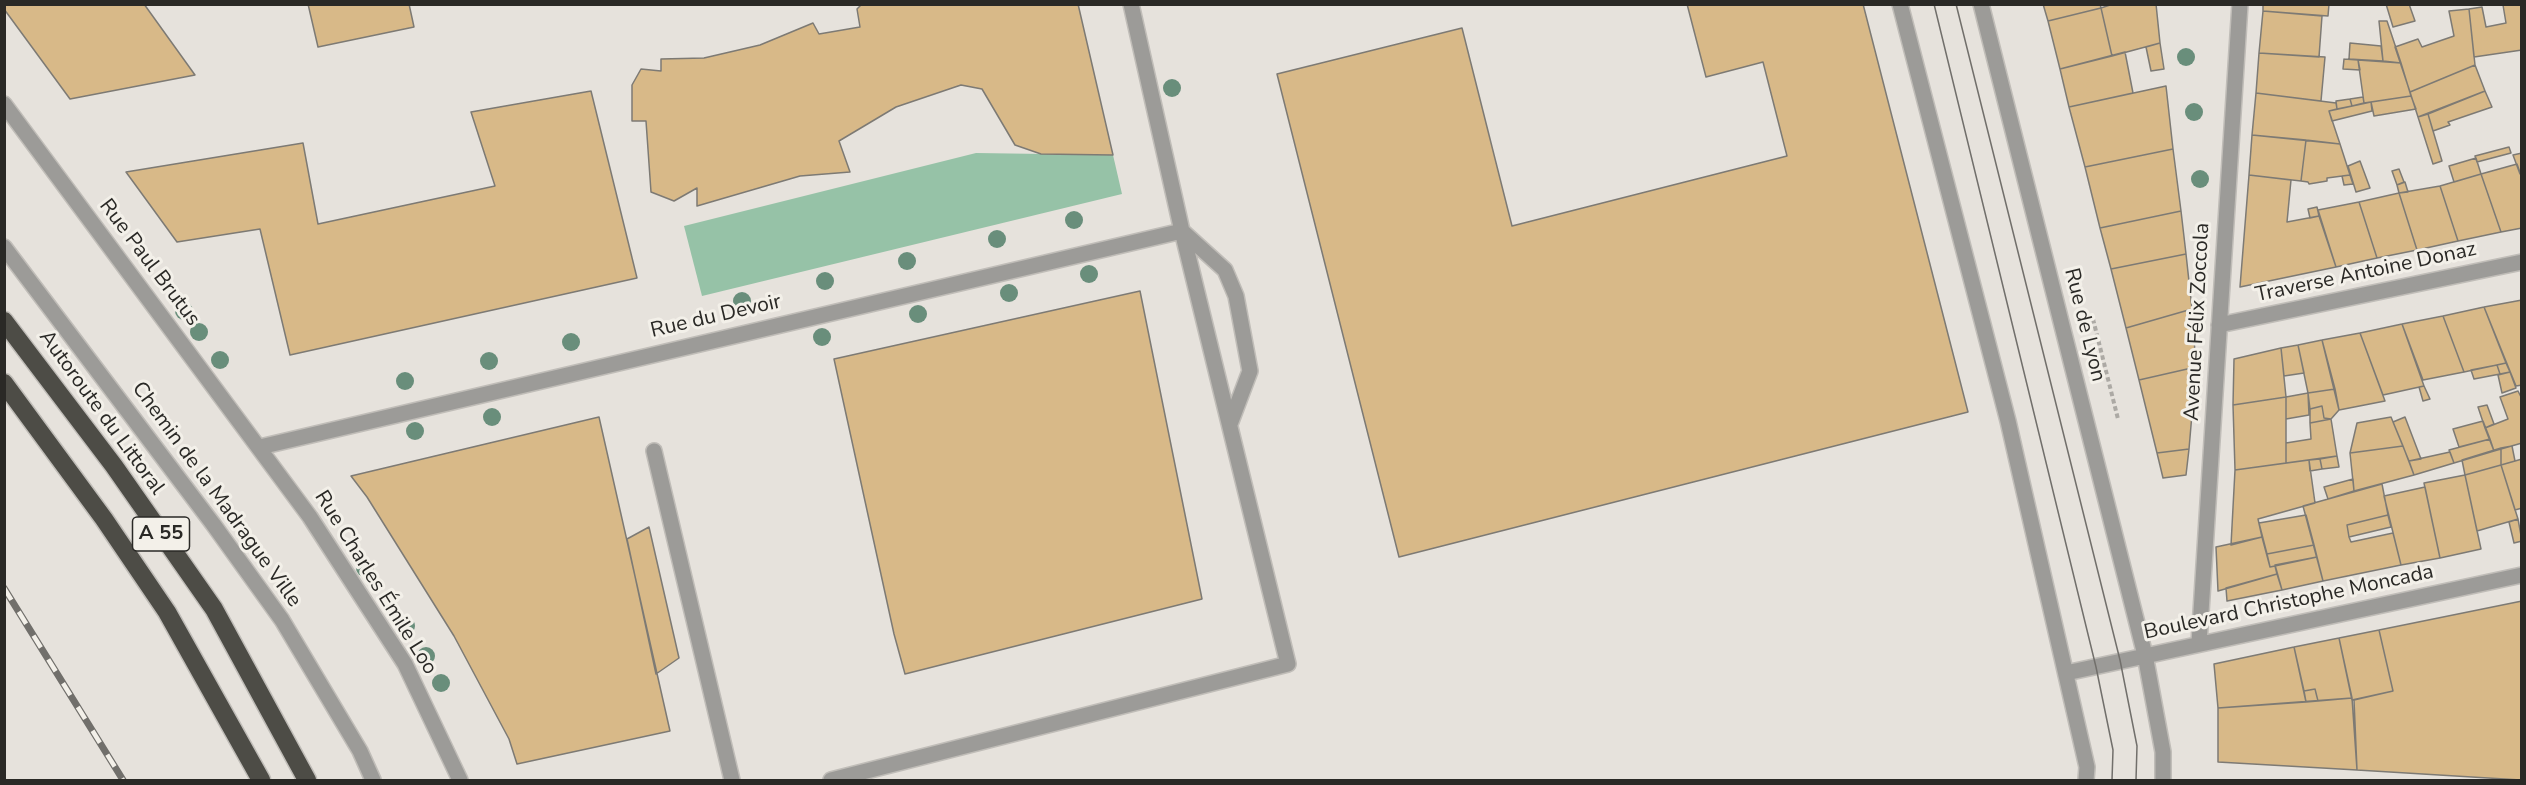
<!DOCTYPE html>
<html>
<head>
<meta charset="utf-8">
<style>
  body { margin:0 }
  #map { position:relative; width:2526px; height:785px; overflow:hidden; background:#e6e2dc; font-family:"Nunito Sans",sans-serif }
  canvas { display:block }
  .frame { position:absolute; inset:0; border:6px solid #2a2926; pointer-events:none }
</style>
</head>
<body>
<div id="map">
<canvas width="2526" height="785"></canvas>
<div class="frame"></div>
</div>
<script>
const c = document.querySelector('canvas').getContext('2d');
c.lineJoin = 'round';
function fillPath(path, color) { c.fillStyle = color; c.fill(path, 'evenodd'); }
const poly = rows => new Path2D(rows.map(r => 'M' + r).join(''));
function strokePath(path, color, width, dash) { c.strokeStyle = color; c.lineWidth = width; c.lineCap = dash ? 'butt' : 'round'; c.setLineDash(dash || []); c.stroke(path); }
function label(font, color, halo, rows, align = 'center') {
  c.font = font + ' "Nunito Sans",sans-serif'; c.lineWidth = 6; c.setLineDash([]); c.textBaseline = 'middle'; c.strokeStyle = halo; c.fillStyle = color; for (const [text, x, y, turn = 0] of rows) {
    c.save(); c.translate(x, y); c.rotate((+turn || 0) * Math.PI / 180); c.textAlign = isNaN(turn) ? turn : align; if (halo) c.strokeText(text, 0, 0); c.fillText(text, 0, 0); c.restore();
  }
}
fillPath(poly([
  [976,153,1113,155,1122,194,702,296,684,226]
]), '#96c2a7');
const building = poly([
  [4,4,144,4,195,75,70,99,4,9,4,4],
  [308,4,409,4,414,27,318,47,308,4],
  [862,4,1078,4,1113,155,1041,154,1015,145,982,89,961,85,896,107,839,141,850,172,800,176,697,206,697,188,674,201,651,192,646,121,632,121,632,85,641,69,661,71,661,59,704,58,760,45,813,23,819,34,860,27,857,9,862,4],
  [1687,4,1863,4,1968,412,1399,557,1277,74,1462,28,1512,226,1787,156,1763,62,1706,77,1687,4],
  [2043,4,2100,4,2101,8,2048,21,2043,4],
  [2156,4,2160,43,2112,56,2101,8,2113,4,2156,4],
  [2263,4,2329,4,2328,16,2263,11,2263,4],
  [2386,4,2409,4,2415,21,2393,27,2386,4],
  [2522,4,2522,50,2474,57,2469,9,2482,7,2486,27,2506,23,2503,5,2522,4],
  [2101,8,2112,56,2060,69,2048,21,2101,8],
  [2469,9,2475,65,2410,92,2395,47,2418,39,2422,47,2454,36,2449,11,2469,9],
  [2263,11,2322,16,2319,57,2259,53,2263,11],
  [2379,21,2387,21,2401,63,2383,61,2379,21],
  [2160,43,2164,69,2151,71,2146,47,2160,43],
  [2350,43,2381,46,2383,61,2349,59,2350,43],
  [2125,52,2133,93,2069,107,2060,69,2125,52],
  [2259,53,2325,57,2321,101,2256,93,2259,53],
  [2344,59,2358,60,2360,70,2343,69,2344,59],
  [2358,60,2401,63,2411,96,2364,103,2358,60],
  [2475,65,2485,91,2418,117,2410,92,2475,65],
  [2166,86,2173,149,2085,167,2069,107,2166,86],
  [591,91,637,278,290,355,260,229,177,242,126,172,303,143,318,224,495,186,471,112,591,91],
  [2485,91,2492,107,2448,122,2450,125,2433,131,2428,114,2485,91],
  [2256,93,2336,103,2337,109,2329,111,2340,144,2252,135,2256,93],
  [2411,96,2416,109,2374,116,2371,102,2411,96],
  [2363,97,2364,103,2352,106,2350,99,2363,97],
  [2350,99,2352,106,2337,109,2336,101,2350,99],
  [2371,102,2372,111,2332,121,2329,111,2371,102],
  [2428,114,2442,161,2433,164,2418,117,2428,114],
  [2252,135,2306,140,2301,181,2249,175,2252,135],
  [2306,140,2340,144,2350,175,2327,178,2327,181,2309,184,2308,182,2301,181,2306,140],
  [2509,147,2511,153,2477,162,2475,156,2509,147],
  [2173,149,2181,211,2100,228,2085,167,2173,149],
  [2522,153,2522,174,2520,174,2513,155,2522,153],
  [2476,158,2481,174,2454,182,2449,166,2476,158],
  [2360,161,2370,188,2356,192,2348,166,2360,161],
  [2517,164,2522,178,2522,228,2501,232,2481,174,2517,164],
  [2399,169,2404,182,2397,185,2392,171,2399,169],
  [2481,174,2501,232,2458,241,2440,186,2481,174],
  [2249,175,2291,180,2287,222,2319,216,2336,267,2240,287,2249,175],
  [2350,175,2353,184,2344,185,2342,176,2350,175],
  [2405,182,2408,192,2399,193,2397,185,2405,182],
  [2440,186,2458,241,2417,250,2399,193,2440,186],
  [2399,193,2417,250,2377,258,2359,202,2399,193],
  [2359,202,2377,258,2336,267,2318,210,2359,202],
  [2317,207,2319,216,2310,218,2308,209,2317,207],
  [2181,211,2186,254,2111,269,2100,228,2181,211],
  [2186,254,2192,309,2126,328,2111,269,2186,254],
  [1140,291,1202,599,905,674,894,634,834,359,1140,291],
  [2522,300,2522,385,2516,386,2484,307,2522,300],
  [2484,307,2506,363,2464,372,2443,316,2484,307],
  [2192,309,2196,367,2139,380,2126,328,2192,309],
  [2443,316,2464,372,2423,380,2402,324,2443,316],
  [2402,324,2424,386,2383,395,2360,333,2402,324],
  [2360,333,2385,401,2339,410,2322,340,2360,333],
  [2322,340,2335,389,2308,393,2298,345,2322,340],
  [2298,345,2304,373,2284,376,2281,348,2298,345],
  [2281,348,2286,397,2233,405,2234,359,2281,348],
  [2506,363,2510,372,2500,374,2497,365,2506,363],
  [2497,365,2500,374,2474,379,2471,370,2497,365],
  [2196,367,2189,449,2157,453,2139,380,2196,367],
  [2510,372,2516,388,2502,393,2498,375,2510,372],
  [2424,386,2430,399,2423,401,2419,387,2424,386],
  [2335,389,2339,410,2331,419,2324,418,2322,406,2310,409,2308,393,2335,389],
  [2518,391,2522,399,2522,443,2494,451,2485,428,2508,419,2500,397,2518,391],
  [2308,393,2309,415,2286,419,2286,397,2308,393],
  [2286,397,2286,463,2235,470,2233,405,2286,397],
  [2487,405,2494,424,2485,428,2478,407,2487,405],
  [2322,406,2324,418,2331,419,2310,423,2310,409,2322,406],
  [599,417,670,731,517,764,509,739,454,636,367,497,351,476,599,417],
  [2391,417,2403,446,2350,453,2357,423,2391,417],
  [2405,417,2421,459,2409,461,2393,422,2405,417],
  [2331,419,2337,456,2286,463,2286,443,2311,439,2310,423,2331,419],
  [2483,421,2490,439,2459,447,2453,429,2483,421],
  [2490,439,2494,451,2454,463,2449,450,2490,439],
  [2403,446,2414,475,2354,491,2350,453,2403,446],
  [2512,446,2515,461,2501,465,2501,448,2512,446],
  [2501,448,2501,465,2465,475,2462,460,2501,448],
  [2189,449,2186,475,2163,478,2157,453,2189,449],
  [2450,452,2454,463,2414,475,2409,461,2450,452],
  [2337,456,2339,467,2322,469,2320,459,2337,456],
  [2320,459,2322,469,2310,471,2309,460,2320,459],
  [2522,459,2522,508,2515,510,2501,465,2522,459],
  [2309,460,2315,503,2258,519,2262,537,2231,545,2235,470,2309,460],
  [2501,465,2518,519,2477,531,2465,475,2501,465],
  [2465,475,2481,549,2440,558,2424,483,2465,475],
  [2353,479,2354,491,2328,499,2324,487,2353,479],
  [2382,484,2388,515,2347,525,2349,537,2351,542,2393,533,2401,565,2323,581,2303,506,2382,484],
  [2425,487,2440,558,2401,565,2384,496,2425,487],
  [2306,515,2314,545,2267,554,2259,523,2306,515],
  [2388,515,2391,527,2349,537,2347,525,2388,515],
  [2518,519,2522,541,2514,543,2509,522,2518,519],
  [649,527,679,658,656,674,627,539,649,527],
  [2262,537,2270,567,2275,566,2277,574,2218,591,2216,547,2262,537],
  [2314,545,2317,557,2270,567,2267,554,2314,545],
  [2317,557,2323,581,2282,590,2275,565,2317,557],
  [2277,574,2282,590,2227,601,2226,588,2277,574],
  [2522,601,2521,780,2357,770,2354,700,2393,691,2379,630,2522,601],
  [2379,630,2393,691,2352,700,2339,638,2379,630],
  [2339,638,2352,698,2318,701,2315,689,2304,691,2294,647,2339,638],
  [2294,647,2306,702,2218,708,2214,664,2294,647],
  [2315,689,2318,701,2306,702,2304,691,2315,689],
  [2352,698,2357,770,2218,762,2218,708,2352,698]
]);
fillPath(building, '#d8b988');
strokePath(building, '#7d7a74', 1.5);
const minor = poly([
  [1900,4,2008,421,2087,767,2086,780],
  [1981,4,2145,655,2163,752,2163,780],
  [4,104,310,517,405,664,460,780],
  [1182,231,1225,270,1236,296,1250,371,1230,424],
  [4,247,213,524,282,620,360,751,373,780],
  [2219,325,2522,262],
  [260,447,1182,231],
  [654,451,732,780],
  [2199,643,2240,4],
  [2066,673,2522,575],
  [831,780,1288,664,1182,231,1131,4]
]);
const highway = poly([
  [4,321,114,466,214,609,307,780],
  [4,383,104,519,167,612,261,780]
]);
strokePath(minor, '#c0bdb8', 18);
strokePath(highway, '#c0bdb8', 21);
strokePath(poly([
  [2093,319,2118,419]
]), '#aca9a4', 4, [4.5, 3]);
strokePath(minor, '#9c9b98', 15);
strokePath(highway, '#4d4c46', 18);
strokePath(poly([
  [1934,4,2096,667,2113,750,2112,780],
  [1956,4,2120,660,2137,746,2136,780]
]), '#716f6b', 1.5);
const rail = poly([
  [4,588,123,780]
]);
strokePath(rail, '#716f6b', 7);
strokePath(rail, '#f3f0e9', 4.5, [14]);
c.fillStyle = '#698e7b';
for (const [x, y] of [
  [2186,57],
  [1172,88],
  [2194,112],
  [2200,179],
  [1074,220],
  [997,239],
  [907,261],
  [1089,274],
  [825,281],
  [1009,293],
  [742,301],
  [184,311],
  [918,314],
  [199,332],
  [822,337],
  [571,342],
  [220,360],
  [489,361],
  [405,381],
  [492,417],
  [415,431],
  [365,568],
  [406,626],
  [426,656],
  [441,683]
]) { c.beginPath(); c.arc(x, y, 9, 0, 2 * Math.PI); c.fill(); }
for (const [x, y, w] of [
  [161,534,57]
]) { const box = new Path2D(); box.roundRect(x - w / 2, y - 17, w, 34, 4.5); c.fillStyle = '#f3f0e9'; c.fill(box); strokePath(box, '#2a2926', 1.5); }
label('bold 20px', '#2a2926', null, [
  ["A 55",161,534]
]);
label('21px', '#2a2926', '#f3f0e9', [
  ["Rue Paul Brutus",149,263,53],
  ["Traverse Antoine Donaz",2366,273,-12],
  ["Rue du Devoir",716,317,-13],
  ["Avenue Félix Zoccola",2198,322,-87],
  ["Rue de Lyon",2084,325,76],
  ["Autoroute du Littoral",101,413,54],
  ["Chemin de la Madrague Ville",216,495,54],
  ["Rue Charles Émile Loo",375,583,58],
  ["Boulevard Christophe Moncada",2289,603,-12]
]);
</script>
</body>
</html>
